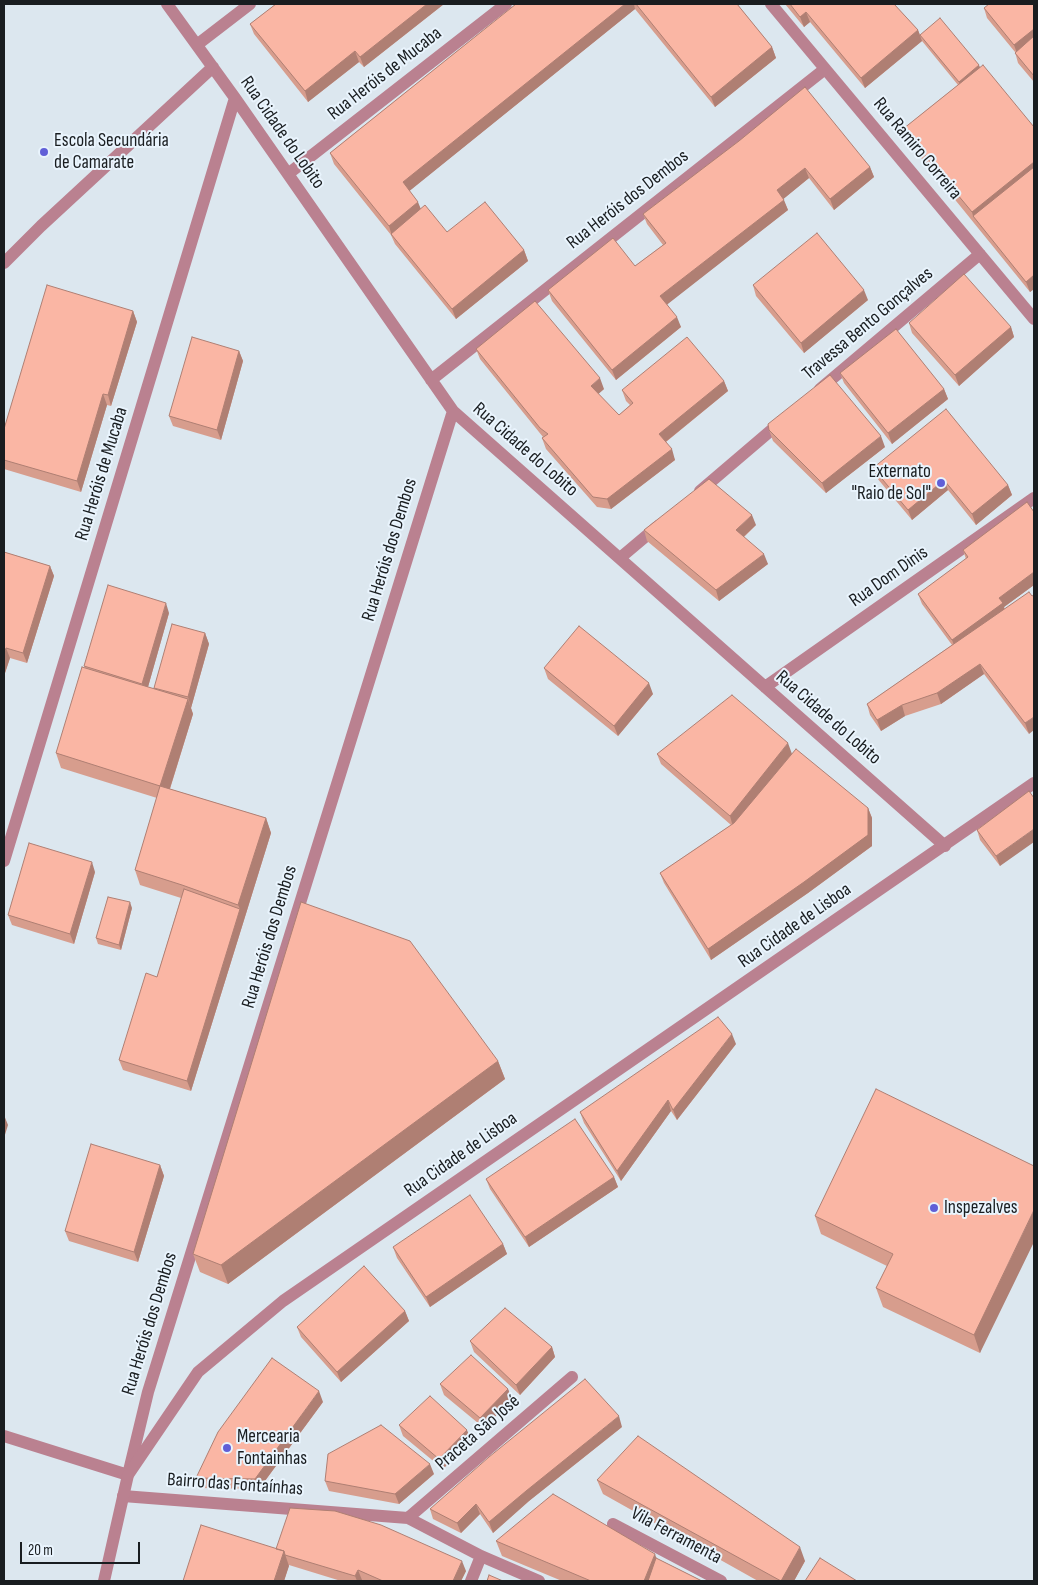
<!DOCTYPE html>
<html>
<head>
<meta charset="utf-8">
<style>
  body { margin:0 }
  #map { position:relative; width:1038px; height:1585px; overflow:hidden; background:#dce7ef; font-family:"Sofia Sans Condensed",sans-serif }
  canvas { display:block }
  .frame { position:absolute; inset:0; border:5px solid #191d20; pointer-events:none }
  .scale { position:absolute; left:20px; top:1542px; width:120px; height:22px; box-sizing:border-box; border:2px solid #191d20; border-top:0; padding-left:6px; font-size:15px; line-height:18px; white-space:nowrap; color:#191d20; -webkit-text-stroke:4px #e9f4fd; paint-order:stroke }
</style>
</head>
<body>
<div id="map">
<canvas width="1038" height="1585"></canvas>
<div class="frame"></div>
<div class="scale">20 m</div>
</div>
<script>
const c = document.querySelector('canvas').getContext('2d');
c.lineJoin = 'round';
const poly = rows => new Path2D(rows.map(r => 'M' + r).join(''));
function strokePath(path, color, width, dash) { c.strokeStyle = color; c.lineWidth = width; c.lineCap = dash ? 'butt' : 'round'; c.setLineDash(dash || []); c.stroke(path); }
function fillPath(path, color) { c.fillStyle = color; c.fill(path, 'evenodd'); }
function label(font, color, halo, rows, align = 'center') {
  c.font = font + ' "Sofia Sans Condensed",sans-serif'; c.lineWidth = 4; c.setLineDash([]); c.textBaseline = 'middle'; c.strokeStyle = halo; c.fillStyle = color; for (const [text, x, y, turn = 0] of rows) {
    c.save(); c.translate(x, y); c.rotate((+turn || 0) * Math.PI / 180); c.textAlign = isNaN(turn) ? turn : align; if (halo) c.strokeText(text, 0, 0); c.fillText(text, 0, 0); c.restore();
  }
}
strokePath(poly([
  [167,4,235,98,453,411,945,846],
  [771,4,1034,319],
  [198,44,250,4],
  [288,174,506,4],
  [4,263,41,226,213,67],
  [431,380,825,69],
  [820,389,980,254],
  [700,491,782,421],
  [620,558,658,526],
  [765,687,1034,498],
  [4,861,235,98],
  [4,1436,128,1475,148,1392,453,411],
  [123,1496,408,1518,481,1556,539,1581],
  [408,1518,572,1377],
  [613,1524,721,1581],
  [471,1581,481,1556]
]), '#ba8190', 12);
strokePath(poly([
  [104,1581,128,1475,198,1372,283,1301,1034,783]
]), '#ba8190', 12);
fillPath(poly([
  [276,4,444,4,364,67,359,62,308,102,254,34,250,24],
  [516,4,737,4,772,47,776,58,715,107,635,9,409,191,421,209,447,232,524,250,528,261,456,319,395,244,391,235,334,164,330,153],
  [785,4,894,4,918,30,920,35,980,67,1034,127,1034,289,1030,292,909,143,903,129,958,85,922,41,865,88,810,22,804,27],
  [1034,4,1034,82,1018,63,1015,52,987,18,984,8],
  [739,141,870,167,874,177,834,210,809,178,783,199,788,210,667,304,681,327,616,380,552,301,548,290,635,266,663,245,647,224,643,214],
  [753,285,868,300,804,353,756,296],
  [133,311,137,322,111,406,107,405,81,492,4,469,4,429],
  [909,323,1011,327,1014,337,959,386,912,333],
  [476,349,604,389,598,394,619,415,630,405,626,401,622,390,724,381,728,391,666,442,675,460,611,509,597,507,546,449,542,438,543,437,480,359],
  [239,351,243,361,221,440,173,426,169,416],
  [840,373,944,389,948,399,892,444,844,383],
  [769,430,885,447,826,493,773,441],
  [873,468,1008,485,1012,495,976,525,948,490,912,520,877,478],
  [1034,512,1034,585,1004,607,1029,734,984,674,941,704,905,716,881,731,870,715,867,704,952,645,922,604,918,594,966,559,963,550],
  [756,525,744,537,768,564,719,601,647,541,644,530],
  [4,552,50,566,54,576,27,663,10,658,4,676],
  [169,613,148,687,154,689,154,688,205,633,209,644,191,708,193,714,170,789,266,818,271,833,191,1091,123,1070,119,1060,157,977,181,898,140,885,135,870,157,798,61,768,56,753,85,668,84,666],
  [544,668,653,694,618,736,548,679],
  [657,754,792,754,773,777,868,808,872,818,872,846,808,893,711,960,664,883,660,873,731,825,661,764],
  [1029,791,1000,866,980,840,977,830],
  [95,872,74,944,12,925,8,915],
  [132,908,121,950,98,944,96,938],
  [736,1044,677,1120,671,1111,621,1181,584,1123,580,1112],
  [498,1061,505,1079,228,1284,200,1272,193,1254],
  [160,1165,164,1176,138,1262,69,1241,65,1231],
  [1034,1166,980,1353,883,1307,876,1288,887,1266,821,1234,815,1216],
  [614,1177,618,1187,529,1247,490,1189,486,1179],
  [503,1244,507,1254,430,1307,397,1258,393,1247],
  [405,1311,409,1321,341,1382,301,1337,297,1327],
  [470,1341,552,1347,555,1357,520,1395,474,1352],
  [440,1384,508,1389,512,1399,484,1428,444,1395],
  [323,1402,259,1489,200,1488,196,1478],
  [399,1425,471,1440,443,1469,403,1436],
  [622,1427,529,1501,493,1533,480,1514,461,1533,433,1519,430,1509],
  [434,1474,399,1504,329,1491,325,1481],
  [597,1480,805,1561,794,1581,758,1581,603,1494],
  [496,1541,656,1558,702,1581,562,1581,502,1556],
  [276,1549,466,1571,461,1581,365,1581,362,1580,362,1581,341,1581,289,1565,284,1581,183,1581]
]), '#d79d8d');
fillPath(poly([
  [427,4,444,4,364,67,360,57],
  [625,4,634,4,635,9,407,193,403,182],
  [806,12,810,22,804,27,800,17],
  [1034,29,1034,42,1018,56,1014,45],
  [918,30,922,41,865,88,861,78],
  [772,47,776,58,715,107,711,97],
  [355,51,359,62,308,102,305,91],
  [979,65,981,70,960,88,959,82],
  [1034,162,1034,181,973,216,972,212],
  [870,167,874,177,834,210,830,199],
  [805,168,809,178,781,201,777,190],
  [784,200,788,210,664,307,660,296],
  [418,202,422,212,392,236,389,226],
  [524,250,528,261,456,319,452,309],
  [1034,275,1034,289,1030,292,1026,282],
  [864,290,868,300,804,353,801,343],
  [133,311,137,322,111,406,108,395],
  [677,317,681,327,616,380,612,370],
  [1011,327,1014,337,959,386,955,375],
  [239,351,243,361,221,440,217,430],
  [600,378,604,389,595,397,591,386],
  [724,381,728,391,663,444,659,434],
  [944,389,948,399,892,444,888,433],
  [103,394,107,405,81,492,77,481],
  [881,436,885,447,826,493,822,483],
  [672,449,675,460,611,509,607,499],
  [944,480,948,490,912,520,908,510],
  [1008,485,1012,495,976,525,972,514],
  [752,515,756,525,740,540,736,530],
  [764,554,768,564,719,601,716,590],
  [50,566,54,576,27,663,23,653],
  [1034,572,1034,585,1004,607,1006,613,956,650,952,640,999,598],
  [166,603,169,613,146,694,142,684],
  [205,633,209,644,191,708,188,697],
  [6,648,10,658,4,676,4,654],
  [980,664,984,674,941,704,937,693],
  [649,683,653,694,618,736,614,726],
  [188,699,193,714,166,801,160,786],
  [902,705,905,716,881,731,877,720],
  [1034,717,1034,730,1029,734,1025,723],
  [788,743,792,754,733,827,730,816],
  [868,808,872,818,872,846,808,893,711,960,708,949],
  [266,818,271,833,191,1091,187,1081,240,909,238,905],
  [1034,829,1034,842,1000,866,996,856],
  [92,862,95,872,74,944,70,934],
  [130,902,132,908,121,950,119,945],
  [732,1034,736,1044,677,1120,673,1110],
  [498,1061,505,1079,228,1284,221,1265],
  [668,1100,671,1111,621,1181,617,1171],
  [4,1115,8,1125,4,1138],
  [160,1165,164,1176,138,1262,134,1252],
  [614,1177,618,1187,529,1247,525,1237],
  [1034,1210,1034,1242,980,1353,974,1335],
  [503,1244,507,1254,430,1307,426,1297],
  [405,1311,409,1321,341,1382,337,1372],
  [552,1347,555,1357,520,1395,516,1385],
  [508,1389,512,1399,484,1428,480,1418],
  [319,1391,323,1402,259,1489,255,1479],
  [619,1416,622,1427,529,1501,493,1533,489,1522,526,1491],
  [467,1430,471,1440,443,1469,439,1459],
  [430,1464,434,1474,399,1504,395,1494],
  [476,1504,480,1514,461,1533,457,1523],
  [800,1547,805,1561,794,1581,781,1581],
  [284,1551,289,1566,284,1581,274,1581],
  [655,1554,660,1569,655,1581,644,1581],
  [462,1561,466,1571,461,1581,453,1581],
  [358,1570,362,1580,362,1581,357,1581,355,1576]
]), '#af7f73');
const building = poly([
  [276,4,427,4,360,57,355,51,305,91,250,24,276,4],
  [516,4,625,4,403,182,418,202,389,226,330,153,516,4],
  [636,4,737,4,772,47,711,97,636,4],
  [790,4,894,4,918,30,861,78,806,12,800,17,790,4],
  [989,4,1034,4,1034,29,1014,45,984,8,989,4],
  [940,18,979,65,959,82,920,35,940,18],
  [1034,36,1034,76,1015,53,1034,36],
  [983,65,1034,127,1034,162,972,212,903,129,983,65],
  [805,87,870,167,830,199,805,168,777,190,784,200,660,296,677,317,612,370,548,290,613,238,635,266,666,243,643,214,739,141,805,87],
  [1034,167,1034,275,1026,282,973,216,1034,167],
  [485,202,524,250,452,309,391,234,425,205,447,232,485,202],
  [817,233,864,290,801,343,753,285,817,233],
  [964,274,1011,327,955,375,909,323,964,274],
  [47,285,133,311,108,395,103,394,77,481,4,460,4,429,47,285],
  [535,301,600,378,591,386,619,415,633,403,622,390,687,337,724,381,659,434,672,449,607,499,593,497,542,438,548,434,540,428,476,349,535,301],
  [896,329,944,389,888,433,840,373,896,329],
  [192,337,239,351,217,430,169,416,192,337],
  [830,375,881,436,822,483,769,430,768,424,830,375],
  [946,409,1008,485,972,514,944,480,908,510,873,468,946,409],
  [709,479,752,515,736,530,764,554,716,590,644,530,709,479],
  [1027,502,1034,512,1034,572,999,598,1003,603,952,640,918,594,968,557,963,550,1027,502],
  [4,552,50,566,23,653,6,648,4,654,4,552],
  [108,585,166,603,142,684,84,666,108,585],
  [1029,592,1032,596,1034,595,1034,717,1025,723,980,664,937,693,902,705,877,720,867,704,1029,592],
  [172,624,205,633,188,697,154,688,172,624],
  [579,626,649,683,614,726,544,668,579,626],
  [82,667,188,699,160,786,56,753,82,667],
  [732,695,788,743,730,816,657,754,732,695],
  [796,749,868,808,868,835,804,882,708,949,660,873,734,823,796,749],
  [160,786,266,818,238,905,182,885,135,870,160,786],
  [1029,791,1034,798,1034,829,996,856,977,830,1029,791],
  [29,843,92,862,70,934,8,915,29,843],
  [184,889,240,909,187,1081,119,1060,146,973,157,977,184,889],
  [108,897,130,902,119,945,96,938,108,897],
  [301,902,410,941,498,1061,221,1265,193,1254,301,902],
  [718,1017,732,1034,673,1110,668,1100,617,1171,580,1112,718,1017],
  [876,1089,1034,1166,1034,1210,974,1335,876,1288,893,1254,815,1216,876,1089],
  [575,1119,614,1177,525,1237,486,1179,575,1119],
  [91,1144,160,1165,134,1252,65,1231,91,1144],
  [470,1195,503,1244,426,1297,393,1247,470,1195],
  [364,1266,405,1311,337,1372,297,1327,364,1266],
  [505,1308,552,1347,516,1385,470,1341,505,1308],
  [471,1355,508,1389,480,1418,440,1384,471,1355],
  [272,1358,319,1391,255,1479,196,1478,218,1432,272,1358],
  [585,1379,619,1416,526,1491,489,1522,476,1504,457,1523,430,1509,489,1457,585,1379],
  [430,1396,467,1430,439,1459,399,1425,430,1396],
  [381,1425,430,1464,395,1494,325,1481,328,1454,381,1425],
  [638,1436,800,1547,781,1581,597,1480,638,1436],
  [553,1494,655,1554,644,1581,591,1581,496,1541,553,1494],
  [290,1508,335,1511,381,1525,462,1561,453,1581,383,1581,358,1570,355,1576,285,1555,284,1551,276,1549,290,1508],
  [201,1525,284,1551,274,1581,183,1581,201,1525],
  [656,1558,702,1581,648,1581,656,1558],
  [820,1558,857,1581,805,1581,820,1558],
  [489,1575,503,1581,487,1581,489,1575]
]);
fillPath(building, '#fab6a4');
strokePath(building, '#af7f73', 1);
for (const [x, y, r, color] of [
  [44,152,5,"#605fd7"],
  [941,483,5,"#605fd7"],
  [934,1208,5,"#605fd7"],
  [227,1448,5,"#605fd7"]
]) { const dot = new Path2D(); dot.arc(x, y, r, 0, 2 * Math.PI); c.fillStyle = color; c.fill(dot); strokePath(dot, '#e9f4fd', 2); }
label('19px', '#191d20', '#e9f4fd', [
  ["Rua Heróis de Mucaba",385,74,-38],
  ["Rua Cidade do Lobito",282,133,55],
  ["Rua Ramiro Correira",917,149,50],
  ["Rua Heróis dos Dembos",628,200,-38],
  ["Travessa Bento Gonçalves",868,324,-40],
  ["Rua Cidade do Lobito",525,450,41],
  ["Rua Heróis de Mucaba",102,474,-73],
  ["Rua Heróis dos Dembos",390,550,-73],
  ["Rua Dom Dinis",889,577,-35],
  ["Rua Cidade do Lobito",828,718,41],
  ["Rua Cidade de Lisboa",795,926,-35],
  ["Rua Heróis dos Dembos",270,937,-73],
  ["Rua Cidade de Lisboa",461,1155,-35],
  ["Rua Heróis dos Dembos",150,1324,-73],
  ["Praceta São José",478,1433,-41],
  ["Bairro das Fontaínhas",235,1485,4],
  ["Vila Ferramenta",676,1536,28]
]);
label('19px', '#191d20', '#e9f4fd', [
  ["Escola Secundária",54,141],
  ["de Camarate",54,163],
  ["Externato",931,472,"right"],
  ["\"Raio de Sol\"",931,494,"right"],
  ["Inspezalves",944,1208],
  ["Mercearia",237,1437],
  ["Fontainhas",237,1459]
], 'left');
</script>
</body>
</html>
